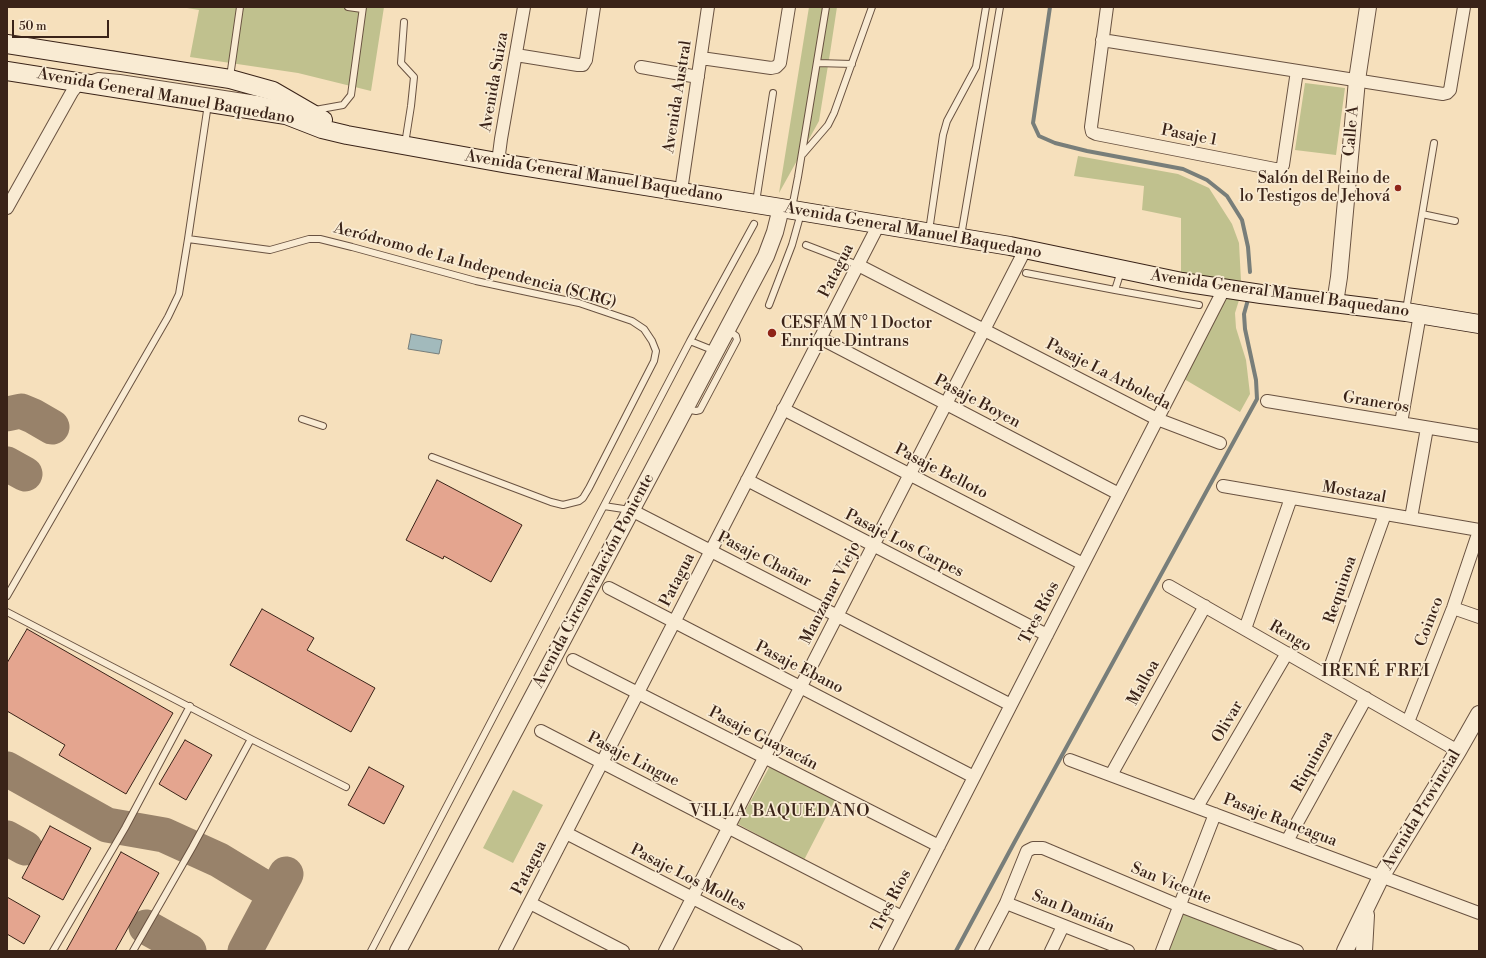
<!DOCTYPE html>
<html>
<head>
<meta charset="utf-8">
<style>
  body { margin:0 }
  #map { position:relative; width:1486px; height:958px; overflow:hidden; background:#f6e0bc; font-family:"Libre Bodoni",serif }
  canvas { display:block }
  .frame { position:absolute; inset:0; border:8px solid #3a2318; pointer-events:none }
  .scale { position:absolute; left:12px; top:20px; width:97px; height:18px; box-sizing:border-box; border:2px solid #3a2318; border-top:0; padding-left:5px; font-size:12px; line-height:14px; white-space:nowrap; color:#3a2318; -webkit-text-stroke:3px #f9ebd3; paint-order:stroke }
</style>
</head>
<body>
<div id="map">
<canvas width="1486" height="958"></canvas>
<div class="frame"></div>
<div class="scale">50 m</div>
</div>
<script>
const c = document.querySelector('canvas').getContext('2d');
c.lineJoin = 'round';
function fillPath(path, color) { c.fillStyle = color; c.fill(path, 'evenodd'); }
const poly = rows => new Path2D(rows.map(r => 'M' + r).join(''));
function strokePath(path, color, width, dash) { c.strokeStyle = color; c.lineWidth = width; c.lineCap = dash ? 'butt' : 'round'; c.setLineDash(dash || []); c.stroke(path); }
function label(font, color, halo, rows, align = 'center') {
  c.font = font + ' "Libre Bodoni",serif'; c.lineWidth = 3.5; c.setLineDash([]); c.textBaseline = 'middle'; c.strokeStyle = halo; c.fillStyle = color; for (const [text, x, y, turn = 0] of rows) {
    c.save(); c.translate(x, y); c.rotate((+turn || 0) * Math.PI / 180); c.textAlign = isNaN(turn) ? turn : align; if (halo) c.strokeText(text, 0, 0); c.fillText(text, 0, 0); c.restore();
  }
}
fillPath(poly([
  [181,7,384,7,371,91,298,73,190,57,199,10],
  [809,7,837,7,830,53,819,121,779,193],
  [1305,83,1345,88,1336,155,1295,150],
  [1078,156,1178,174,1209,188,1232,224,1239,243,1241,281,1181,273,1181,218,1142,210,1144,186,1074,176],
  [1222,294,1240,297,1235,313,1236,328,1246,360,1250,394,1240,412,1179,376],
  [771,764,836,798,804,860,738,824],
  [513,790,543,805,513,863,483,848],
  [1183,913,1283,951,1167,951]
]), '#c0c18e');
const water = poly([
  [411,334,442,340,439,354,408,349,411,334]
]);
fillPath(water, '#a2babc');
strokePath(water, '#787e7a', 1);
strokePath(poly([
  [1050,7,1033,123,1039,136,1055,143,1087,151,1183,169,1207,180,1227,196,1242,220,1248,247,1250,272],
  [956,951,1014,843,1257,399,1256,380,1245,329,1244,314,1249,296]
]), '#787e7a', 4);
strokePath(poly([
  [7,414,21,411,33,416,52,427],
  [7,464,25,474],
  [7,769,107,825,164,835,219,860,275,894],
  [7,838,25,848],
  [146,927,189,951],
  [245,951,286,874]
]), '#98826a', 35);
const building = poly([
  [437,480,522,525,491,582,444,556,443,559,406,540,437,480],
  [262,609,314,638,307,650,375,688,351,732,230,665,262,609],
  [27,629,173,713,126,794,59,755,65,745,7,711,7,663,27,629],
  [185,740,212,755,186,800,159,784,185,740],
  [369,767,404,786,384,824,348,805,369,767],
  [50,826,91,848,63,900,22,878,50,826],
  [121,852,159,873,115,951,66,951,121,852],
  [7,897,40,916,24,944,7,934,7,897]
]);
fillPath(building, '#e4a58f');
strokePath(building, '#3a2318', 1);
const service = poly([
  [348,7,362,9],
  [404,22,401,63,414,77,411,106,405,144],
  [817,63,852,64],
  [230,77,240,7],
  [92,78,98,76,120,78,257,99,282,105],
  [315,110,343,105,351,95,363,7],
  [803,154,828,125,834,113,872,7],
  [756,202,773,93],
  [792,208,798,177,826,7],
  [1422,214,1455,221],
  [929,231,943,135,947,121,976,67,986,7],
  [961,236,1000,7],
  [188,239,270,250,309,239,320,239,352,247,476,281,579,303,632,321,644,329,652,341,656,351,654,361,589,488,583,498,579,501,563,505,551,502,432,457],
  [806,245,858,265],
  [1121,271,1115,290,1199,305],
  [1026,273,1115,290],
  [769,305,792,245,801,213],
  [1406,310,1434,143],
  [715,351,690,341,754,224],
  [685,409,696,411,700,410,701,408,737,340,736,336,728,330],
  [302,419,323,426],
  [604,506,630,510],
  [7,596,168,317,179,294,188,239,208,104],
  [7,612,251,739,192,848,133,951],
  [251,739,346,787],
  [53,951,125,828,190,706],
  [371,951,690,341]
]);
const minor = poly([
  [1107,7,1091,127,1092,132,1096,134,1275,169,1280,169,1283,165,1297,71],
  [1102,40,1443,94,1447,93,1450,90,1464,7],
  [516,55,578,65,583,65,586,60,594,7],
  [701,58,771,68,776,67,780,63,789,7],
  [641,67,698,77],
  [498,162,501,139,524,7],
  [681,191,708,7],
  [7,208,72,92,80,82],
  [858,265,1157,419,1220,443],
  [820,338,1119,494],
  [1267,401,1479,436],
  [783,409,1083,564],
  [1401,423,1420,314],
  [747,480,1047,635],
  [1223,486,1479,530],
  [631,510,1011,705],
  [1411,518,1427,428],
  [1169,586,1458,751],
  [609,588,974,777],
  [1453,608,1479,617],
  [1245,629,1291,498],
  [573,660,939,846],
  [1327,676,1385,514],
  [1408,722,1453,608,1479,531],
  [541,731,902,917],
  [1070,760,1479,913],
  [1111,775,1205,606],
  [1197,807,1287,653],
  [566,833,796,951],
  [1287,841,1366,698],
  [530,903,623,951],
  [1006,903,1128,951],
  [505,951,879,224],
  [665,951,1025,250],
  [885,951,1224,289],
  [981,951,1006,903,1027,851,1033,848,1043,848,1180,906,1297,951],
  [1051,951,1063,926],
  [1162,951,1215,814]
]);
const tertiary = poly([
  [1335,303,1339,277,1357,80,1368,7],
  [398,951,766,256,775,232,781,208],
  [1345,951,1381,877,1458,751,1479,714],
  [1364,951,1366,915]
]);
const secondary = poly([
  [7,44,230,79,273,91,323,120],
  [7,71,286,115,322,129,347,135,508,164,781,208,1010,246,1182,282,1261,294,1406,312,1479,324]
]);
strokePath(service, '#695241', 8);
strokePath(minor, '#695241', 14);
strokePath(tertiary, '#695241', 18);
strokePath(secondary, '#3a2318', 20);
strokePath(service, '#f9ebd3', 6);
strokePath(minor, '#f9ebd3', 12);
strokePath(tertiary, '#f9ebd3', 16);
strokePath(secondary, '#f9ebd3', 18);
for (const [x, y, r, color] of [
  [1398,188,4,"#8f2418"],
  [772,333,5,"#8f2418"]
]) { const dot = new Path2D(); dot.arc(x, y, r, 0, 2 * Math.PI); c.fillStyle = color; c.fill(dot); strokePath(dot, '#f9ebd3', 1.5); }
label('16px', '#3a2318', '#f9ebd3', [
  ["Avenida Suiza",495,82,-80],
  ["Avenida General Manuel Baquedano",166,97,10],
  ["Avenida Austral",678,97,-81],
  ["Calle A",1352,131,-85],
  ["Pasaje 1",1189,136,11],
  ["Avenida General Manuel Baquedano",594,177,9],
  ["Avenida General Manuel Baquedano",913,231,10],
  ["Aeródromo de La Independencia (SCRG)",475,266,15],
  ["Patagua",837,271,-63],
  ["Avenida General Manuel Baquedano",1280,294,8],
  ["Pasaje La Arboleda",1108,375,27],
  ["Pasaje Boyen",977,402,28],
  ["Graneros",1376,403,9],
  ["Pasaje Belloto",941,472,27],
  ["Mostazal",1354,493,10],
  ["Pasaje Los Carpes",904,544,27],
  ["Pasaje Chañar",764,560,27],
  ["Patagua",678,580,-63],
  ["Avenida Circunvalación Poniente",594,581,-62],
  ["Requinoa",1341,590,-71],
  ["Manzanar Viejo",831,593,-63],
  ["Tres Ríos",1040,613,-63],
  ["Coinco",1430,622,-69],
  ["Rengo",1290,637,30],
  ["Pasaje Ebano",799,668,27],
  ["Malloa",1144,683,-61],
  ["Olivar",1228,722,-60],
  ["Pasaje Guayacán",763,739,27],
  ["Pasaje Lingue",633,760,27],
  ["Riquinoa",1313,762,-61],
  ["Avenida Provincial",1422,810,-59],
  ["Pasaje Rancagua",1280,821,21],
  ["Patagua",530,868,-63],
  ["Pasaje Los Molles",688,878,27],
  ["San Vicente",1171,884,22],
  ["Tres Ríos",892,901,-63],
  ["San Damián",1073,912,22]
]);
label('16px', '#3a2318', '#f9ebd3', [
  ["Salón del Reino de",1390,179],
  ["lo Testigos de Jehová",1390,197],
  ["CESFAM N° 1 Doctor",781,324,"left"],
  ["Enrique Dintrans",781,342,"left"]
], 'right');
c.letterSpacing = '1px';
label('17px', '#3a2318', '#f9ebd3', [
  ["IRENÉ FREI",1376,672],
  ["VILLA BAQUEDANO",780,812]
]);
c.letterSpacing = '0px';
</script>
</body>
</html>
